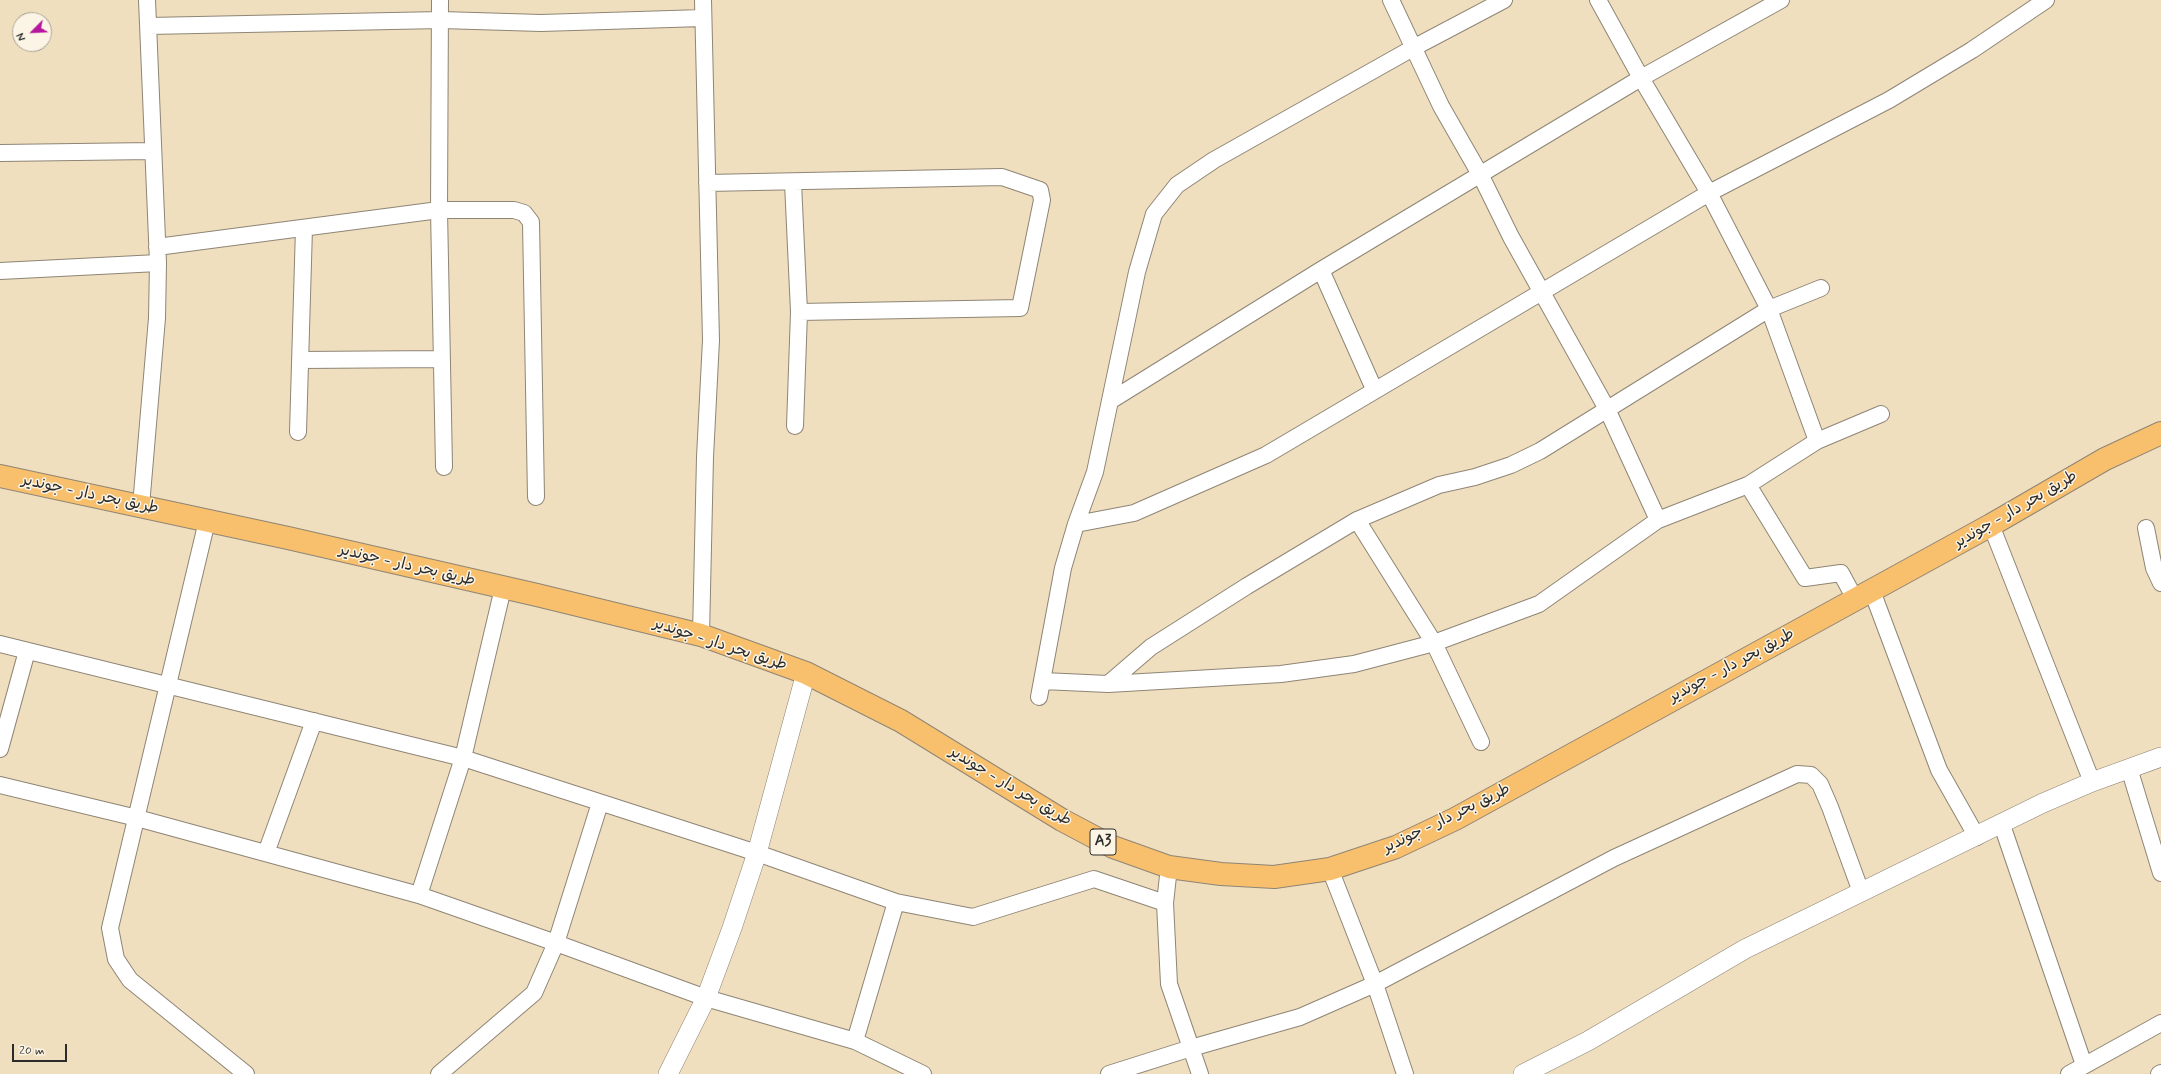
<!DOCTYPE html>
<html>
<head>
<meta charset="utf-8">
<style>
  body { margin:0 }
  #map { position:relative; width:2161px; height:1074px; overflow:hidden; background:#f0dfbf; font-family:Mynerve,sans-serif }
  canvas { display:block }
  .north { position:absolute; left:12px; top:12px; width:40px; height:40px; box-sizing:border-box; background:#fcf5e5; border:1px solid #a8a49b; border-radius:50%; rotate:246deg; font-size:11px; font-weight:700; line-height:16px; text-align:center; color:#2b2b2b }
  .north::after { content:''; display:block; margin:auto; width:14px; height:18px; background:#b5179e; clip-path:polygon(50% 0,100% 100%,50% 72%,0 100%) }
  .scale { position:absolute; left:12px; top:1044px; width:55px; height:18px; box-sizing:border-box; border:2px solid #2b2b2b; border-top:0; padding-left:5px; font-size:12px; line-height:14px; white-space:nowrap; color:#2b2b2b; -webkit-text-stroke:3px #fcf5e5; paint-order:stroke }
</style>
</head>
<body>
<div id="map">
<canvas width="2161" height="1074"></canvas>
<div class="north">N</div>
<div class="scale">20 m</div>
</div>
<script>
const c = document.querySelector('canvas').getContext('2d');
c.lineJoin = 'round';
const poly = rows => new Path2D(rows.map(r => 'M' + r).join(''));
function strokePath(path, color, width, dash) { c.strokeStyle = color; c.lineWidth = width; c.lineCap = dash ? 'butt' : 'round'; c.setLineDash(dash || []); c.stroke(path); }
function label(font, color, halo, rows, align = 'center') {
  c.font = font + ' Mynerve,"Playpen Sans Arabic",sans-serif'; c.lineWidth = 3; c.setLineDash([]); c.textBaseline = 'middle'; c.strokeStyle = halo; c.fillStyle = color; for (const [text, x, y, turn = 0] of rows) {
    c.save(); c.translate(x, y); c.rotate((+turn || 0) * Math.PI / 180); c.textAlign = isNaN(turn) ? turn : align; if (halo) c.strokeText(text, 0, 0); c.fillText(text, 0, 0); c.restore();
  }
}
const minor = poly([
  [440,0,439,210,444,467],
  [1391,0,1441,106,1481,176,1511,237,1607,409,1658,520],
  [1598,0,1641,78,1709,193,1769,309,1817,441],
  [149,26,441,20,541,23,703,18],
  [0,153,152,151],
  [707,183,1002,177,1040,190,1042,200,1020,308,799,312],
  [793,183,799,312,795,426],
  [157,247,439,210,514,210,524,213,531,222,536,497],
  [1321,270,1374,389],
  [0,271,158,263],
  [300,360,441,359],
  [1110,401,1321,270,1641,78,1781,0],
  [298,432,304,228],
  [1748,485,1805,578,1841,573,1855,599],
  [141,506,157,318,158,263,147,0],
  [1357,520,1434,643,1481,742],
  [207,521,110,928,116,959,130,980,246,1074],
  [1076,524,1134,513,1266,455,1709,193,1889,100,1972,50,2046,0],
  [1991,525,2092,782],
  [2146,528,2154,568,2161,583],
  [1872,591,1939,770,1977,837],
  [701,635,705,457,711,340,703,0],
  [0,644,463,758,757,853,896,902,973,917,1094,879,1165,903,1169,867],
  [1043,681,1108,684,1281,674,1354,664,1434,643,1539,604,1658,520,1748,485,1817,441,1881,414],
  [1108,684,1151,647,1247,586,1357,520,1439,485,1475,477,1511,465,1540,451,1769,309,1821,288],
  [1039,697,1063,568,1076,524,1095,472,1137,272,1154,214,1177,185,1214,160,1413,48,1504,0],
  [0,749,27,651],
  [2129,768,2161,873],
  [0,785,137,818,419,895,556,943,706,998,855,1041,923,1074],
  [2002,825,2084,1065],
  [266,853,314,721],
  [1330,869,1375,984,1405,1074],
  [419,895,463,758,503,588],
  [1165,903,1169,984,1200,1074],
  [855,1041,896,902],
  [439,1074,534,993,556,943,600,803],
  [1109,1074,1191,1048,1300,1017,1375,984,1614,858,1797,774,1811,775,1820,784,1830,807,1861,892],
  [2069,1074,2161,1023],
  [2159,1074,2161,1073]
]);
const tertiary = poly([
  [668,1074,706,998,732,928,757,853,806,673],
  [1523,1074,1588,1041,1745,949,2043,803,2092,782,2161,757]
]);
const trunk = poly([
  [0,476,288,538,537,595,701,635,806,673,901,721,1062,820,1113,847,1169,867,1221,874,1274,877,1330,869,1396,847,1455,819,1991,525,2105,459,2161,433]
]);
strokePath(minor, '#8e8575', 18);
strokePath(tertiary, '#8e8575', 20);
strokePath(trunk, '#8e8575', 24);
strokePath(minor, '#fff', 16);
strokePath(tertiary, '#fff', 19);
strokePath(trunk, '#f8bf6c', 22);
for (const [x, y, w] of [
  [1103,842,26]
]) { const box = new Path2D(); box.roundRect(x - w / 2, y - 13, w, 26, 3); c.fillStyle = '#fcf5e5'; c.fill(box); strokePath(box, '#2b2b2b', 1); }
label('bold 15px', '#2b2b2b', null, [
  ["A3",1103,842]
]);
label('16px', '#2b2b2b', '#fcf5e5', [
  ["طريق بحر دار - جوندير",90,495,12],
  ["طريق بحر دار - جوندير",2016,510,-30],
  ["طريق بحر دار - جوندير",407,566,13],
  ["طريق بحر دار - جوندير",720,645,18],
  ["طريق بحر دار - جوندير",1732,666,-28],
  ["طريق بحر دار - جوندير",1010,787,31],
  ["طريق بحر دار - جوندير",1447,819,-26]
]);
</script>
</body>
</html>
